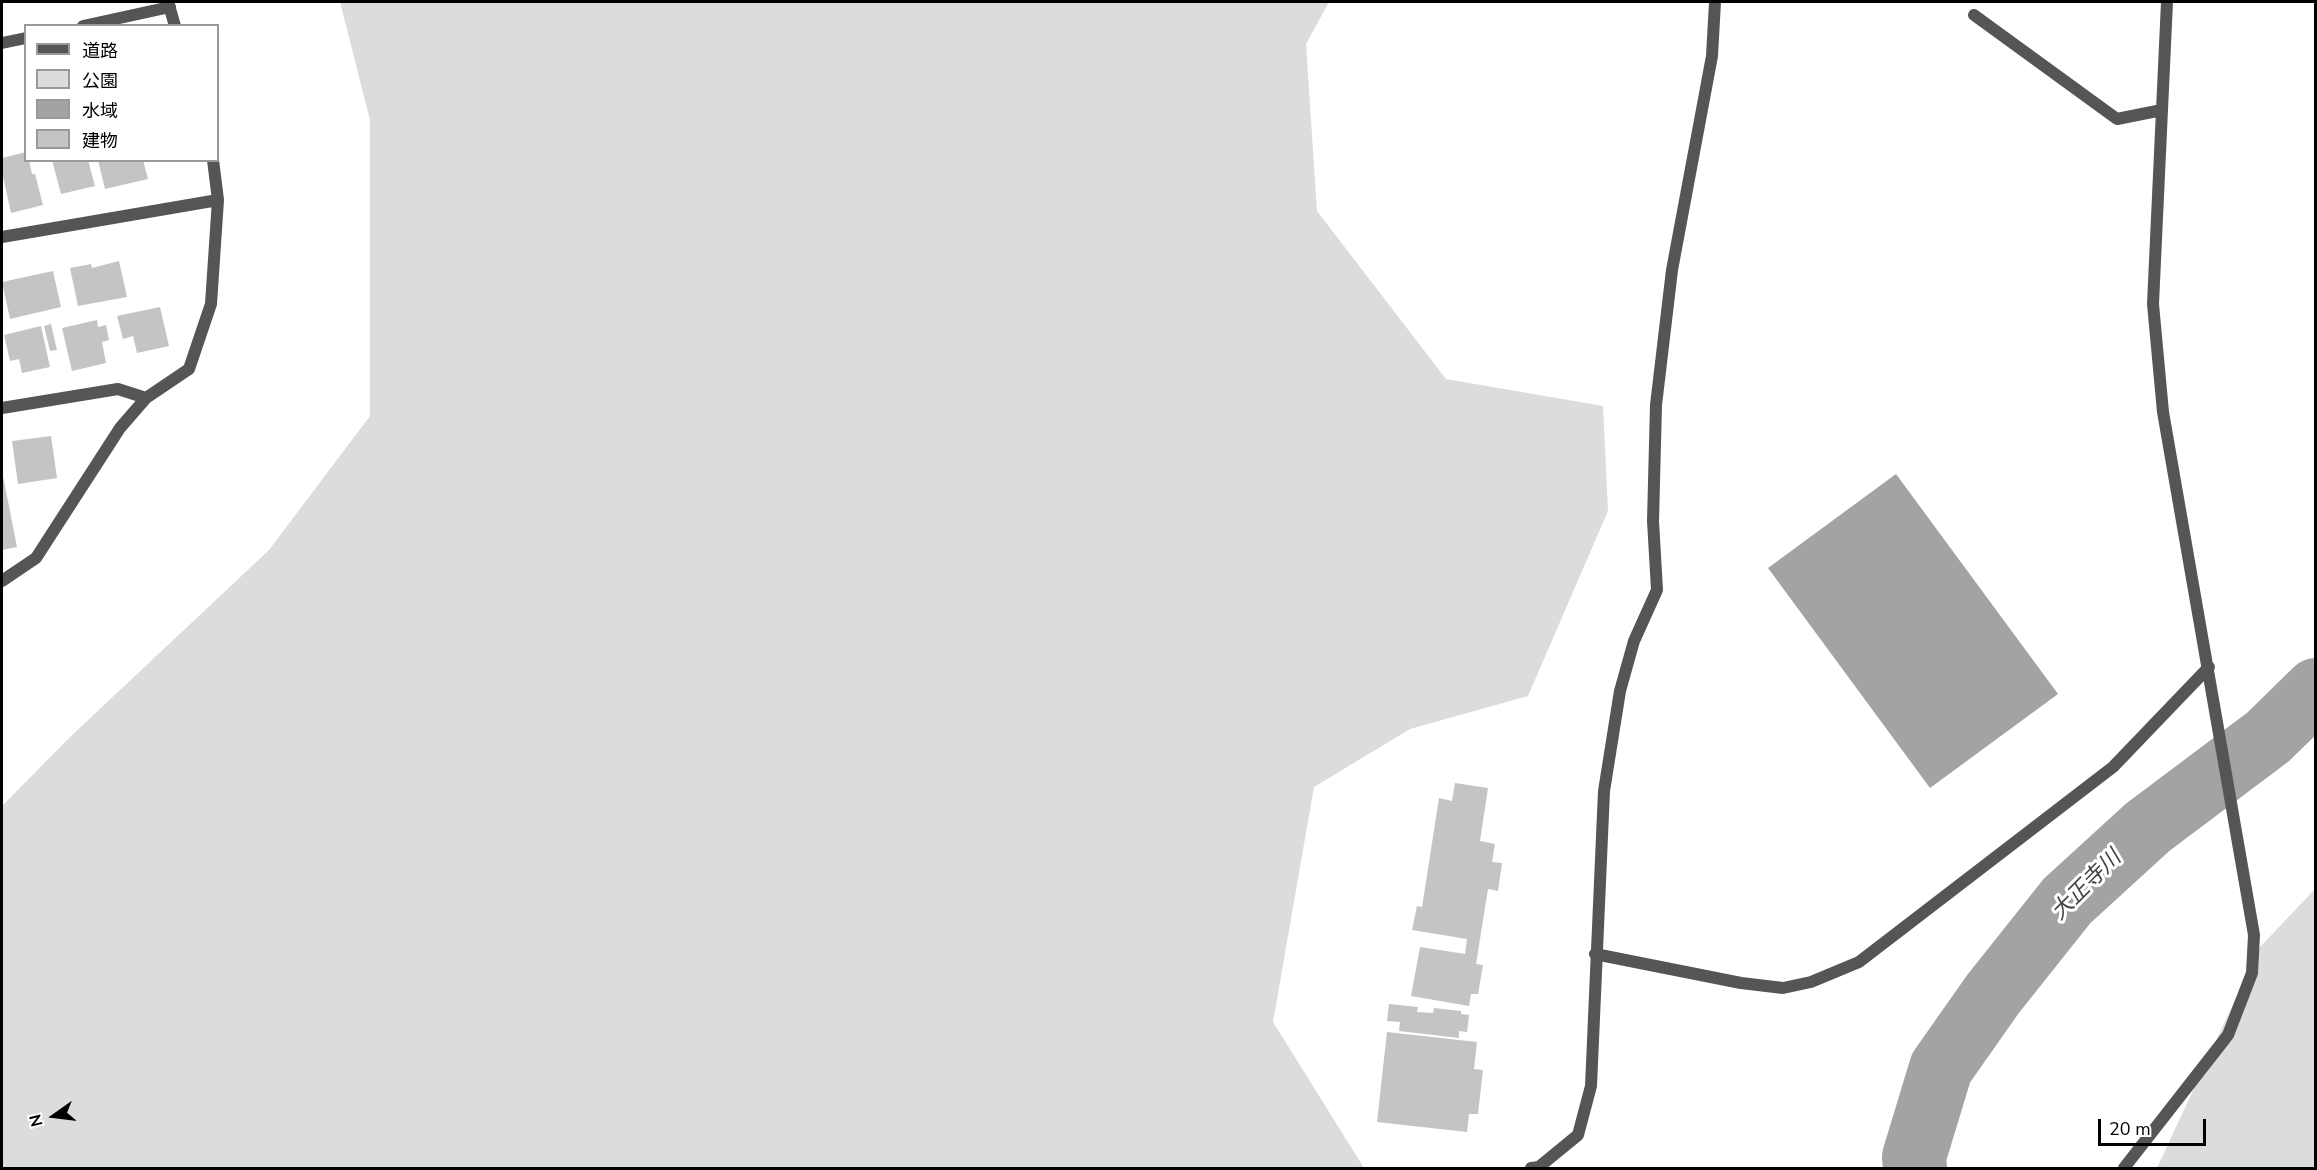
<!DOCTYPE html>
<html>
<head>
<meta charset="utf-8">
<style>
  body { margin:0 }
  #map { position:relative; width:2317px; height:1170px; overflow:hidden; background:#fff; font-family:"Nunito Sans","Noto Sans JP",sans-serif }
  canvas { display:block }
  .frame { position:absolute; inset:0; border:3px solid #000; pointer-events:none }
  .legend { position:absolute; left:24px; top:24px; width:195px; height:138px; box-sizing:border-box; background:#fff; border:2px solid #999; margin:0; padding:8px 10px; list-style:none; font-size:18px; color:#000 }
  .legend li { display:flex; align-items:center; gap:12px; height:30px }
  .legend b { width:30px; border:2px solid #999 }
  .north { position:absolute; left:24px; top:1086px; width:60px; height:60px; -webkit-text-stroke:4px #fff; paint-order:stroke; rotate:256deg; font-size:16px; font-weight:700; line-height:24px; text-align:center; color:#000 }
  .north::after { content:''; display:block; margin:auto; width:21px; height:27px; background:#000; clip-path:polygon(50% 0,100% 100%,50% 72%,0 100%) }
  .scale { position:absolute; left:2098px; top:1119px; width:108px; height:27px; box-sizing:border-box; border:3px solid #000; border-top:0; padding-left:8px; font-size:18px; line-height:21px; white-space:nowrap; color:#000; -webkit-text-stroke:4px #fff; paint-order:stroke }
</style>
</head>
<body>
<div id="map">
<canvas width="2317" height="1170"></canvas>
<div class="frame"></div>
<ul class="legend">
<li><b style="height:8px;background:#555"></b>道路</li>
<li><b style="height:16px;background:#dcdcdc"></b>公園</li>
<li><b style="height:16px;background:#a3a3a3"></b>水域</li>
<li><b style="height:16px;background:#c4c4c4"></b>建物</li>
</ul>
<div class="north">N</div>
<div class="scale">20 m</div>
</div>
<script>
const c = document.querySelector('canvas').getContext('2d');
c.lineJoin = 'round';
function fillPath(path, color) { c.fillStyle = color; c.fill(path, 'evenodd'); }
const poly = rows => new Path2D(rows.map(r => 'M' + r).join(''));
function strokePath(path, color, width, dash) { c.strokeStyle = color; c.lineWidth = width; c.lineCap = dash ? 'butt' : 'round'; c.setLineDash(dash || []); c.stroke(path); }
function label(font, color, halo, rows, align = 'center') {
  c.font = font + ' "Nunito Sans","Noto Sans JP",sans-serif'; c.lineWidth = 6; c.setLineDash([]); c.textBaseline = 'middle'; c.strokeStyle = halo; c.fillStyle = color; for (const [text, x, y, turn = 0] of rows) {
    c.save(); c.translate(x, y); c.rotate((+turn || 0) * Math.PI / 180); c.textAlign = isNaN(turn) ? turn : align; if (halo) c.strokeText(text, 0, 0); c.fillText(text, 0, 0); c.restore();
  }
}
fillPath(poly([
  [340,2,1329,2,1306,44,1317,211,1446,379,1603,406,1608,511,1528,696,1410,729,1314,787,1273,1022,1364,1168,2,1168,2,806,69,738,269,550,370,416,370,120],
  [2315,889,2315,1168,2157,1168,2259,948]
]), '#dcdcdc');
fillPath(poly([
  [1896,474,2058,694,1930,788,1768,568]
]), '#a3a3a3');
strokePath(poly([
  [1915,1168,1914,1157,1941,1068,1993,994,2067,901,2148,827,2268,737,2316,690]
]), '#a3a3a3', 64);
fillPath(poly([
  [26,152,26,160,29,160,32,174,35,174,43,205,11,213,2,172,2,158],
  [52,160,88,160,95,186,61,194],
  [98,160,143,160,148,179,105,189],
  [119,261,127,297,78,306,70,268,91,264,92,268],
  [53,271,61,307,10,319,2,282],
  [160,307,169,346,137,353,133,336,123,339,117,316],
  [97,320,98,327,106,325,109,340,102,342,106,363,72,371,62,328],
  [51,324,57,350,50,351,44,326],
  [41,326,50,367,22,373,19,359,10,361,4,335],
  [51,436,57,478,18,484,12,441],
  [3,476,17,547,2,550,2,476],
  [1455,783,1488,788,1480,841,1495,844,1492,862,1502,863,1498,891,1488,889,1476,964,1483,965,1478,994,1471,994,1469,1006,1411,996,1420,947,1465,954,1467,939,1412,930,1417,906,1422,907,1439,798,1452,801],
  [1389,1004,1418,1007,1417,1012,1433,1013,1434,1008,1461,1011,1461,1014,1469,1015,1467,1032,1459,1031,1459,1038,1399,1031,1400,1022,1387,1021],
  [1387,1032,1477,1042,1474,1069,1483,1070,1478,1114,1469,1114,1467,1132,1377,1122]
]), '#c4c4c4');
strokePath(poly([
  [168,2,175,26],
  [1974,15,2117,119,2162,110],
  [83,26,170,7],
  [2,43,26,38],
  [2,237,218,200],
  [2,408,118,389,146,398],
  [2,581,36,558,120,428,146,398,189,369,211,304,218,200,213,160],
  [1595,954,1741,983,1783,988,1811,982,1859,962,2113,767,2209,667],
  [1531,1168,1539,1167,1578,1135,1591,1086,1604,791,1620,691,1634,641,1657,590,1653,521,1656,405,1672,270,1712,56,1715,2],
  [2124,1168,2228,1035,2252,973,2254,935,2163,412,2153,304,2167,2]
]), '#555', 12);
label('italic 22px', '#444', '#fff', [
  ["大正寺川",2087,886,-45]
]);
</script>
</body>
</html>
